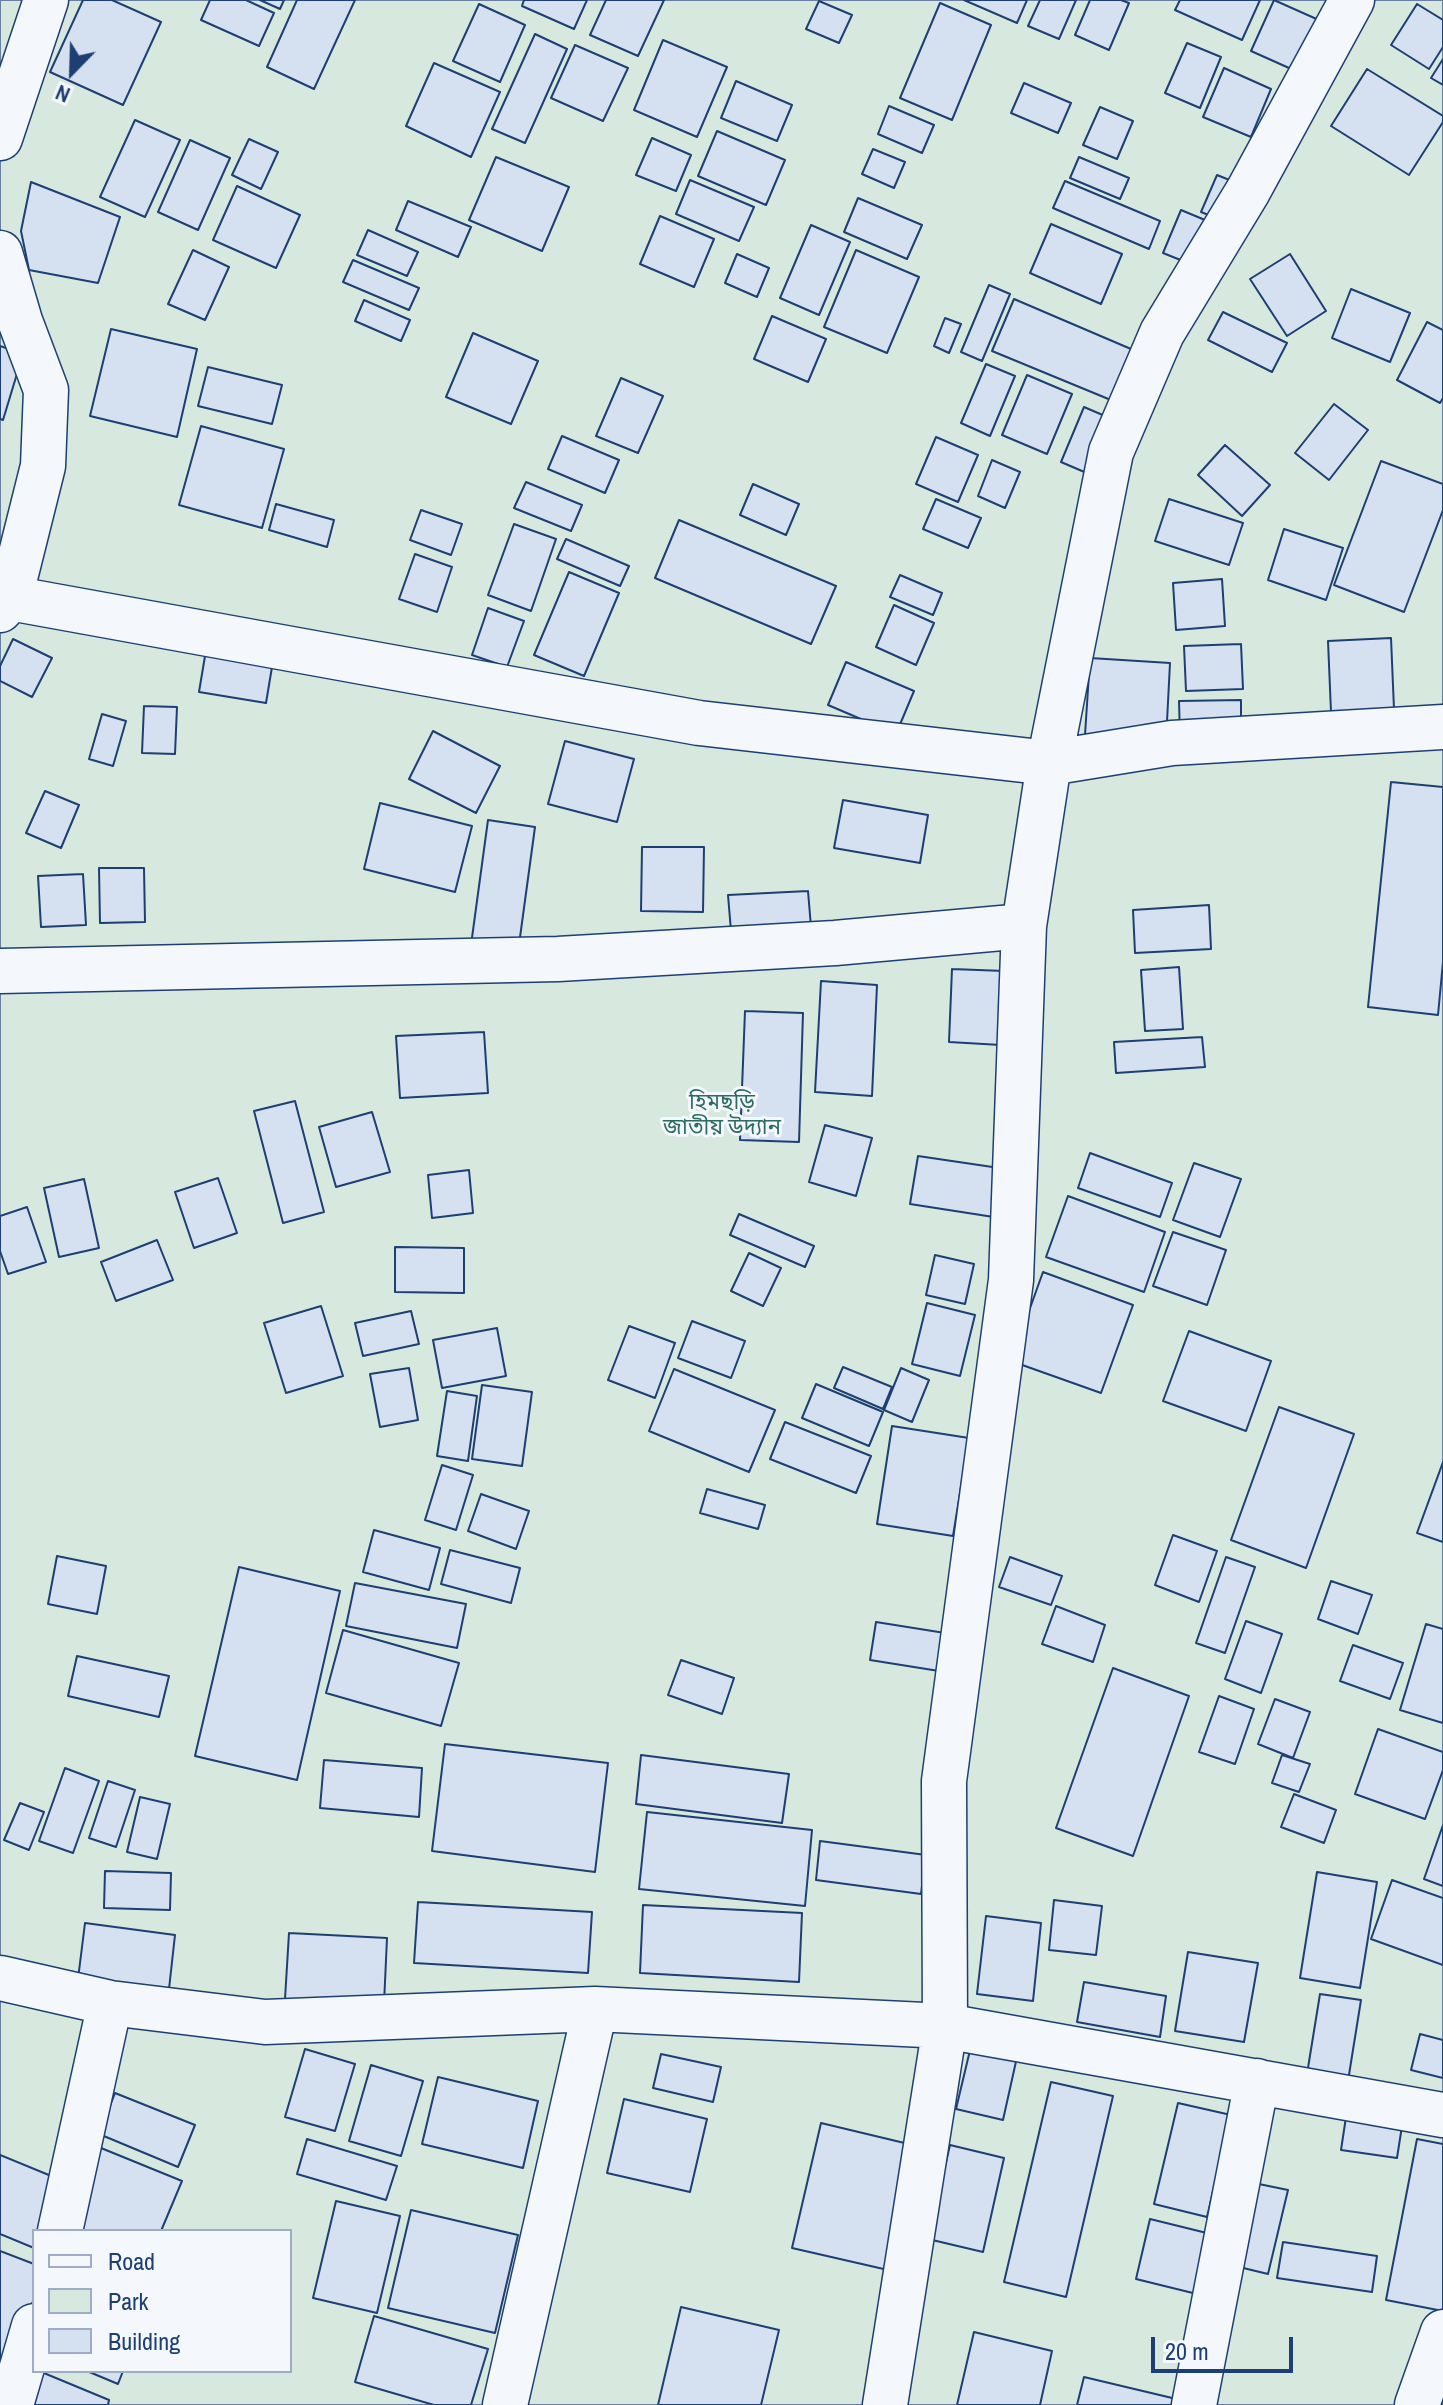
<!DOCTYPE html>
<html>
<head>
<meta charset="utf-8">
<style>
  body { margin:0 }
  #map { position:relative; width:1443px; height:2405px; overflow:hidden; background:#f4f7fb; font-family:"Archivo Narrow",sans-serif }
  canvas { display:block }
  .legend { position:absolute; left:32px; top:2229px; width:260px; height:144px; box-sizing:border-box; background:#f4f7fb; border:2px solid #9eadc5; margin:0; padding:10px 14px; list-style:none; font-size:24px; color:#1d3f73 }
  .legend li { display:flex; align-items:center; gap:16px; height:40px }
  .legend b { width:40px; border:2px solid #9eadc5 }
  .north { position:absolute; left:32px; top:32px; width:80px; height:80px; -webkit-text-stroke:6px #f4f7fb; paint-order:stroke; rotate:203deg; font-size:22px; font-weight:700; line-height:32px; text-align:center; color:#1d3f73 }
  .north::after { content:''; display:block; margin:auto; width:28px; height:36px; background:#1d3f73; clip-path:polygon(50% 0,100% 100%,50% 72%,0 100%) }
  .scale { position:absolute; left:1151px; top:2337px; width:142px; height:36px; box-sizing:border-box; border:4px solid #1d3f73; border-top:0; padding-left:10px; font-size:24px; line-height:28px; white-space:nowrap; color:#1d3f73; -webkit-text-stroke:6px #f4f7fb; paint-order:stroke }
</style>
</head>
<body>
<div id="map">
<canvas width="1443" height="2405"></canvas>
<ul class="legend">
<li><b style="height:10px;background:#f4f7fb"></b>Road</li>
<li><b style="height:22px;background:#d7e8df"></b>Park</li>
<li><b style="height:22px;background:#d5e0f0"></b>Building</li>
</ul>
<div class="north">N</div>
<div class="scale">20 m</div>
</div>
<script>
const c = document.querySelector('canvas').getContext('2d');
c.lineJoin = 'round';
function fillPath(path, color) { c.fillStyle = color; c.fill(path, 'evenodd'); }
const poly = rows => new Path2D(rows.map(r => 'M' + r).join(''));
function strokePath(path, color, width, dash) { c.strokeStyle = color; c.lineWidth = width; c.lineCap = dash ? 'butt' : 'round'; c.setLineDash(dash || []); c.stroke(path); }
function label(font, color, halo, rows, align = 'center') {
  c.font = font + ' "Archivo Narrow","Noto Sans Bengali",sans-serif'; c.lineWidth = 6; c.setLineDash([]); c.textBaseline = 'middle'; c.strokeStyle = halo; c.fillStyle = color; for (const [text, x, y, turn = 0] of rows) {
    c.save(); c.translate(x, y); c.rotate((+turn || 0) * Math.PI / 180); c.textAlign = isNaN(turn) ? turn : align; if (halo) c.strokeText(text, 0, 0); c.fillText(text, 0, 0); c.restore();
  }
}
const green = poly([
  [0,0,1443,0,1443,2405,0,2405,0,0],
  [34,2231,290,2231,290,2371,34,2371,34,2231]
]);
fillPath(green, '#d7e8df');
strokePath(green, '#687fa3', 2);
const building = poly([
  [83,0,112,0,161,22,123,105,50,72,83,0],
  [210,0,246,0,274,13,259,46,201,20,210,0],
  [260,0,284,0,280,9,260,0],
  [297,0,355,0,314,89,267,67,297,0],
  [524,0,587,0,574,29,522,6,524,0],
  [606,0,664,0,638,56,590,35,606,0],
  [964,0,1027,0,1017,23,964,0],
  [1040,0,1076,0,1059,39,1028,26,1040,0],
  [1090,0,1121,0,1129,3,1109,50,1075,35,1090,0],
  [1180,0,1260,0,1242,40,1175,10,1180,0],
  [1274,0,1321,21,1298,72,1251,51,1274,0],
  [819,1,852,15,839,43,806,29,819,1],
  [940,3,991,25,952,120,900,98,940,3],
  [479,4,525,25,500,82,453,61,479,4],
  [1417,4,1443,20,1443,47,1429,69,1391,45,1417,4],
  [535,34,567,49,525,143,492,129,535,34],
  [663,40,727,67,697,137,634,110,663,40],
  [1187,43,1221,57,1200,108,1165,93,1187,43],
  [575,45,628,68,603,121,551,98,575,45],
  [1443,59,1443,85,1431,78,1443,59],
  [434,63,500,92,471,157,406,126,434,63],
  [1224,68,1271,89,1251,137,1203,117,1224,68],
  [1367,69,1443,116,1443,122,1409,175,1331,126,1367,69],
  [736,81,792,105,777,141,721,118,736,81],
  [1024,83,1071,103,1058,133,1011,113,1024,83],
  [889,106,934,125,922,153,878,134,889,106],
  [1100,107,1133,121,1117,159,1083,145,1100,107],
  [135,120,180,140,145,217,100,197,135,120],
  [717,131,785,160,766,205,698,176,717,131],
  [652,138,691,155,676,191,636,175,652,138],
  [249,139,278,152,261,189,232,175,249,139],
  [190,140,230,158,198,230,158,212,190,140],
  [873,149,905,162,894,188,862,174,873,149],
  [496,157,569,187,542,251,469,220,496,157],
  [1079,157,1129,178,1120,199,1070,178,1079,157],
  [1217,175,1242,185,1226,222,1201,212,1217,175],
  [690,180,754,207,739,241,676,214,690,180],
  [1065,181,1160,221,1149,249,1053,208,1065,181],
  [31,182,120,217,98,283,29,270,21,231,31,182],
  [237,186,300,215,276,268,213,240,237,186],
  [858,198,922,225,907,259,844,232,858,198],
  [408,201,471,227,458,257,396,230,408,201],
  [1181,210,1217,225,1198,267,1163,253,1181,210],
  [660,216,714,239,694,287,640,264,660,216],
  [1051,224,1122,254,1101,304,1030,273,1051,224],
  [811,225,850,242,819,315,780,298,811,225],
  [368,230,418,252,407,276,357,255,368,230],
  [193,250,229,267,205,320,168,304,193,250],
  [856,250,919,277,887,353,824,327,856,250],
  [737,254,769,268,757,297,725,283,737,254],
  [1290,254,1326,311,1287,336,1250,279,1290,254],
  [353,260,419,288,409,310,343,282,353,260],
  [989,285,1010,294,982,361,961,352,989,285],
  [1351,289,1410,313,1390,362,1332,338,1351,289],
  [1014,299,1145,355,1123,405,992,351,1014,299],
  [364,300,410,320,401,341,355,321,364,300],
  [1223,312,1287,343,1272,372,1208,340,1223,312],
  [772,316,826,339,808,382,754,359,772,316],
  [945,318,961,324,949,353,934,346,945,318],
  [1427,322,1443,330,1443,398,1440,403,1397,380,1427,322],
  [111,329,197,349,177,437,90,416,111,329],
  [473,333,538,361,511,424,446,397,473,333],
  [0,346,23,354,3,420,0,419,0,346],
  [986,364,1015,376,990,436,961,423,986,364],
  [208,367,282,385,272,424,198,406,208,367],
  [1027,375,1072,394,1047,454,1002,435,1027,375],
  [621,378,663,396,638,453,596,436,621,378],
  [1334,404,1368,430,1329,480,1295,453,1334,404],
  [1084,407,1112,419,1089,474,1061,462,1084,407],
  [201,426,284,449,262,528,179,505,201,426],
  [562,436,619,460,605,493,548,469,562,436],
  [936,437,978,455,958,502,916,484,936,437],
  [1225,445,1270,485,1242,516,1198,475,1225,445],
  [992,460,1020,472,1005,508,978,496,992,460],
  [1381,461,1443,484,1443,510,1404,612,1334,585,1381,461],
  [526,482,582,505,571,531,514,508,526,482],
  [753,484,799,504,786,535,740,515,753,484],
  [936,499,981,518,968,548,923,529,936,499],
  [1169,499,1243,523,1229,565,1155,541,1169,499],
  [276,504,334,520,327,547,269,530,276,504],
  [421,510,462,524,451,555,410,540,421,510],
  [679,520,836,586,811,644,655,578,679,520],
  [514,524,556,539,531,611,488,595,514,524],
  [1284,529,1343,548,1326,600,1268,580,1284,529],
  [566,539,629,566,620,586,557,559,566,539],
  [415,554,452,567,437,612,399,599,415,554],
  [569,572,619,593,584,676,534,655,569,572],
  [900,575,942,593,933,615,890,597,900,575],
  [1222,579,1225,626,1176,630,1173,583,1222,579],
  [894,605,934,623,916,665,876,647,894,605],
  [488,608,524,621,507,667,472,655,488,608],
  [1391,638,1394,709,1331,712,1328,641,1391,638],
  [13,639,52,658,32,697,0,681,0,666,13,639],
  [1241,644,1243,689,1186,691,1184,646,1241,644],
  [206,650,273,661,266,703,199,692,206,650],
  [1090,658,1170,663,1166,741,1085,735,1090,658],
  [846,662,914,691,896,734,828,705,846,662],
  [1241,700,1241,736,1180,737,1179,701,1241,700],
  [144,706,177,707,175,754,142,753,144,706],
  [102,714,126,721,113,766,89,759,102,714],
  [433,731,500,766,476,813,409,779,433,731],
  [565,741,634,759,617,822,548,804,565,741],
  [1391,782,1443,787,1443,962,1438,1015,1368,1007,1391,782],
  [45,791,79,805,61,848,26,833,45,791],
  [843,800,928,815,920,863,834,848,843,800],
  [380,803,472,826,455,892,364,869,380,803],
  [488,820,535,827,518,952,471,945,488,820],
  [642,847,704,847,703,912,641,911,642,847],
  [99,868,144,868,145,922,100,923,99,868],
  [83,874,86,925,41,927,38,876,83,874],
  [808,891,811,927,731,931,728,895,808,891],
  [1209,905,1211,949,1135,953,1133,910,1209,905],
  [1179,967,1183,1029,1145,1031,1141,970,1179,967],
  [952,969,1004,971,1001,1045,949,1042,952,969],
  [821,981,877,985,872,1096,815,1092,821,981],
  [745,1011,803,1013,799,1142,740,1140,745,1011],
  [484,1032,488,1093,400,1098,396,1036,484,1032],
  [1202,1037,1205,1067,1116,1073,1114,1042,1202,1037],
  [295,1101,324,1212,283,1223,254,1111,295,1101],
  [372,1112,390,1172,336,1187,319,1127,372,1112],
  [825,1125,872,1138,856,1196,809,1182,825,1125],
  [1090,1153,1172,1183,1160,1217,1078,1188,1090,1153],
  [918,1156,1006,1169,1000,1218,910,1204,918,1156],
  [1194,1163,1241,1179,1220,1237,1173,1220,1194,1163],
  [469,1170,473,1213,432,1218,428,1175,469,1170],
  [218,1178,237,1233,194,1248,175,1192,218,1178],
  [84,1179,99,1248,59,1257,44,1188,84,1179],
  [1068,1196,1165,1232,1144,1292,1046,1257,1068,1196],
  [27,1207,46,1262,8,1274,0,1251,0,1216,27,1207],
  [739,1214,814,1246,805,1267,730,1235,739,1214],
  [1173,1232,1226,1250,1207,1305,1153,1286,1173,1232],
  [157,1240,173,1280,116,1301,101,1262,157,1240],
  [395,1247,464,1248,464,1293,395,1292,395,1247],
  [749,1253,781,1268,763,1306,731,1291,749,1253],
  [935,1255,974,1264,965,1304,926,1295,935,1255],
  [1043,1272,1133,1305,1101,1393,1011,1361,1043,1272],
  [927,1303,975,1315,960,1376,912,1364,927,1303],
  [321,1306,343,1376,286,1393,264,1323,321,1306],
  [411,1311,419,1344,363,1356,355,1323,411,1311],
  [692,1321,745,1341,731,1378,678,1358,692,1321],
  [629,1326,675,1343,655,1398,608,1380,629,1326],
  [497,1328,506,1376,442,1388,433,1340,497,1328],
  [1189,1331,1271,1361,1246,1431,1163,1401,1189,1331],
  [843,1367,892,1387,883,1409,834,1388,843,1367],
  [409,1368,418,1420,380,1427,370,1374,409,1368],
  [901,1368,929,1380,912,1422,884,1410,901,1368],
  [674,1369,775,1410,749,1472,649,1431,674,1369],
  [816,1384,883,1412,869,1446,802,1418,816,1384],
  [482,1385,532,1392,522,1466,472,1459,482,1385],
  [447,1391,477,1396,468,1461,437,1456,447,1391],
  [1279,1407,1354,1434,1306,1568,1231,1540,1279,1407],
  [785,1422,871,1456,856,1493,770,1459,785,1422],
  [892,1426,969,1438,953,1536,877,1524,892,1426],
  [1443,1462,1443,1542,1417,1533,1443,1462],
  [442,1465,473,1475,456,1530,425,1520,442,1465],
  [707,1489,765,1505,758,1529,700,1513,707,1489],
  [481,1494,529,1511,516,1549,468,1531,481,1494],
  [374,1530,440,1548,429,1590,363,1572,374,1530],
  [1173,1535,1217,1551,1199,1602,1155,1585,1173,1535],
  [450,1550,520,1568,511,1603,441,1584,450,1550],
  [57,1556,106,1566,97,1614,48,1604,57,1556],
  [1010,1557,1062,1576,1051,1605,999,1587,1010,1557],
  [1226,1557,1255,1567,1225,1653,1196,1643,1226,1557],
  [239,1567,340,1591,297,1780,195,1756,239,1567],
  [1331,1581,1372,1595,1358,1634,1318,1619,1331,1581],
  [355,1583,466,1604,457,1648,346,1626,355,1583],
  [1056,1606,1105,1625,1093,1662,1042,1644,1056,1606],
  [1246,1621,1282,1634,1261,1693,1225,1679,1246,1621],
  [876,1622,945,1633,939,1671,870,1660,876,1622],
  [1426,1624,1443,1629,1443,1723,1400,1710,1426,1624],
  [343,1630,459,1663,441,1726,326,1693,343,1630],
  [1353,1645,1403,1663,1390,1699,1340,1681,1353,1645],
  [77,1656,169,1676,159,1717,68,1696,77,1656],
  [681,1660,734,1678,722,1714,668,1695,681,1660],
  [1113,1668,1189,1696,1133,1856,1056,1828,1113,1668],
  [1219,1696,1254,1709,1235,1764,1199,1752,1219,1696],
  [1275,1699,1310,1712,1293,1758,1258,1744,1275,1699],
  [1378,1729,1443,1752,1443,1770,1425,1819,1355,1794,1378,1729],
  [445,1744,608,1763,595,1872,432,1851,445,1744],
  [641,1755,789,1774,782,1823,636,1804,641,1755],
  [1282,1755,1310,1764,1299,1792,1272,1783,1282,1755],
  [324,1760,422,1768,419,1817,320,1808,324,1760],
  [65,1768,99,1781,73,1853,39,1841,65,1768],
  [108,1781,135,1790,116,1847,89,1838,108,1781],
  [1294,1794,1336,1810,1324,1843,1281,1827,1294,1794],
  [140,1797,170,1804,157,1859,127,1852,140,1797],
  [20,1803,44,1812,29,1850,4,1840,20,1803],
  [647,1812,812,1830,805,1906,639,1889,647,1812],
  [1443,1825,1443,1886,1424,1879,1443,1825],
  [820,1841,926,1855,921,1894,816,1880,820,1841],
  [105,1871,171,1873,170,1910,104,1908,105,1871],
  [1317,1872,1377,1882,1360,1988,1300,1978,1317,1872],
  [1392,1880,1443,1898,1443,1965,1371,1939,1392,1880],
  [1054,1900,1102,1906,1096,1955,1049,1950,1054,1900],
  [418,1902,592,1912,588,1973,414,1963,418,1902],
  [643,1905,802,1913,799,1982,640,1973,643,1905],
  [986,1916,1041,1923,1033,2001,977,1994,986,1916],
  [85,1923,175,1935,168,1998,77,1987,85,1923],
  [289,1933,387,1938,384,2004,285,1999,289,1933],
  [1188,1952,1258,1963,1244,2042,1175,2031,1188,1952],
  [1084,1982,1166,1996,1160,2037,1077,2022,1084,1982],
  [1320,1994,1361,2000,1348,2081,1307,2074,1320,1994],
  [1420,2034,1443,2040,1443,2078,1411,2070,1420,2034],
  [971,2046,1017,2057,1003,2120,956,2109,971,2046],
  [305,2049,355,2064,335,2131,285,2117,305,2049],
  [661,2054,721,2067,713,2102,653,2088,661,2054],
  [371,2065,423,2081,401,2156,349,2141,371,2065],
  [438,2077,538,2101,523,2168,422,2144,438,2077],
  [1051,2082,1113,2096,1066,2297,1004,2282,1051,2082],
  [115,2093,195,2125,178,2167,99,2134,115,2093],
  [624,2099,707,2119,690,2192,607,2173,624,2099],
  [1178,2103,1231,2115,1207,2217,1154,2204,1178,2103],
  [1346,2117,1402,2126,1397,2158,1341,2150,1346,2117],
  [821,2123,917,2146,888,2270,792,2248,821,2123],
  [307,2139,397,2166,386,2200,297,2174,307,2139],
  [1417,2139,1443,2144,1443,2311,1386,2300,1417,2139],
  [950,2145,1004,2158,983,2252,928,2239,950,2145],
  [101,2148,182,2181,161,2231,67,2231,101,2148],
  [0,2155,61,2180,41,2231,34,2231,34,2248,0,2234,0,2155],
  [1254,2183,1288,2190,1268,2274,1235,2266,1254,2183],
  [336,2201,400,2216,377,2313,313,2298,336,2201],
  [411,2210,518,2235,495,2333,388,2308,411,2210],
  [1150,2219,1219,2236,1205,2296,1136,2279,1150,2219],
  [1283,2242,1377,2256,1372,2292,1277,2278,1283,2242],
  [0,2251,34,2264,34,2299,0,2381,0,2251],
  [681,2307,779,2330,761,2405,658,2405,681,2307],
  [374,2316,488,2349,471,2405,434,2405,355,2382,374,2316],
  [974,2332,1052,2351,1040,2405,957,2405,974,2332],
  [39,2371,109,2400,108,2405,25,2405,39,2371],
  [87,2371,123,2371,118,2384,87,2371],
  [1084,2377,1189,2402,1188,2405,1077,2405,1084,2377]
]);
fillPath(building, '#d5e0f0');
strokePath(building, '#1d3f73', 2);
const minor = poly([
  [0,138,46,0],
  [0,253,20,321,46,390,43,466,10,598,0,610],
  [10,598,699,723,1049,763,1172,743,1443,727],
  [0,971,558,959,835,943,1024,926],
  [0,1978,110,2003,265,2022,595,2009,945,2026,1443,2115],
  [60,2231,110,2003],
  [11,2405,34,2326],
  [505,2405,595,2009],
  [885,2405,945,2026,944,1781,1011,1280,1024,926,1049,763,1111,452,1162,333,1248,191,1352,0],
  [1194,2405,1257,2081],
  [1417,2405,1443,2332]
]);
strokePath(minor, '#1d3f73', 47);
strokePath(minor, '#f4f7fb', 44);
label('22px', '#2c6c60', '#f4f7fb', [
  ["হিমছড়ি",722,1103],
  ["জাতীয় উদ্যান",722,1128]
]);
</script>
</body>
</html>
